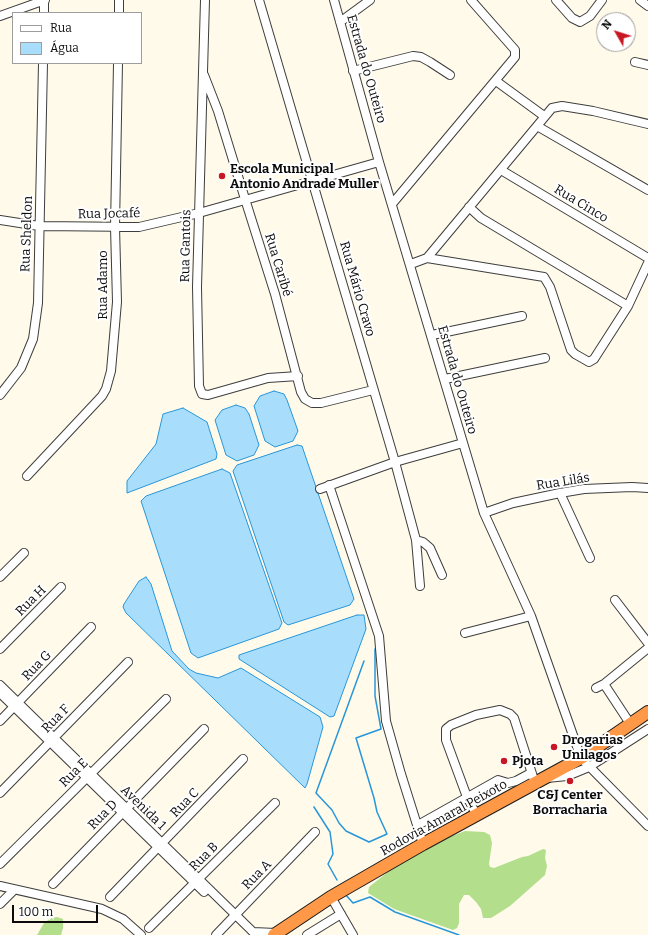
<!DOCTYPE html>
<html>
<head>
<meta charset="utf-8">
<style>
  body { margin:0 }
  #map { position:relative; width:648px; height:935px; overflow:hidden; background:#fffae9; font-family:Bitter,serif }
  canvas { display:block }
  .legend { position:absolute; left:12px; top:12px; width:130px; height:52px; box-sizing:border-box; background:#fff; border:1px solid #9d9d9d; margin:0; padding:5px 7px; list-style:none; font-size:12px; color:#0b0b0b }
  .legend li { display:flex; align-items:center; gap:8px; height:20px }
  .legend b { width:20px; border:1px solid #9d9d9d }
  .north { position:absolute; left:596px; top:12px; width:40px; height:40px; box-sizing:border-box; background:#fff; border:1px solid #9d9d9d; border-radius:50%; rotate:309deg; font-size:11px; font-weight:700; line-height:16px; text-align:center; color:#0b0b0b }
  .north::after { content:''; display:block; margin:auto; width:14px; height:18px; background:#c71723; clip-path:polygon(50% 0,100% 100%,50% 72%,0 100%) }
  .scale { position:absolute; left:12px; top:905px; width:86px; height:18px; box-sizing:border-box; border:2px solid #0b0b0b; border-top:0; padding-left:5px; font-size:12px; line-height:14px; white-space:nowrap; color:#0b0b0b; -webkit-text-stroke:3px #fff; paint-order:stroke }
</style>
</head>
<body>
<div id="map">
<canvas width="648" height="935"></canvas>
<ul class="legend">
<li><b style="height:5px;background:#fff"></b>Rua</li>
<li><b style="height:11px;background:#a8defc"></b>Água</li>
</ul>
<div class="north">N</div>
<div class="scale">100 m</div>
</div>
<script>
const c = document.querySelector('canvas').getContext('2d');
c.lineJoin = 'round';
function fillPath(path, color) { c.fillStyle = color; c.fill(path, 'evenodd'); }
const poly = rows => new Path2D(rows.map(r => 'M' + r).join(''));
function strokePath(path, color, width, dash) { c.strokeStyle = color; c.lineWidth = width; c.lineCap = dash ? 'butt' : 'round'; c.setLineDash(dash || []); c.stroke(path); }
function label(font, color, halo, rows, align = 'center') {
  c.font = font + ' Bitter,serif'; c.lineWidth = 4; c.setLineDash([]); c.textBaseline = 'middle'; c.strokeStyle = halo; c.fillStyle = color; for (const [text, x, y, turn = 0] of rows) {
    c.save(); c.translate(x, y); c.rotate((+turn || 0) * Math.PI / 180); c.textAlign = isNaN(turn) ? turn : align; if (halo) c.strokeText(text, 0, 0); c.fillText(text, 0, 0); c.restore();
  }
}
fillPath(poly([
  [465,831,484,832,490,835,492,843,489,864,490,867,494,868,522,857,528,856,543,849,546,850,545,858,547,866,545,875,510,906,491,918,483,918,481,909,476,902,469,895,464,895,459,904,459,923,457,928,453,930,394,909,368,893,369,887,393,868,447,838],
  [57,917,63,919,63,928,61,935,37,935,44,923,51,918]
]), '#b3df8d');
const water = poly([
  [274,391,284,394,287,400,298,431,293,441,275,447,265,441,254,406,260,396,274,391],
  [236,405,245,408,249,414,259,445,254,455,237,461,226,455,215,420,222,410,236,405],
  [183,408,207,422,217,454,216,459,127,493,127,481,156,444,163,414,183,408],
  [297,445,302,446,354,599,350,605,288,625,284,622,233,471,237,465,297,445],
  [222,469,230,473,282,623,279,629,198,658,191,653,141,501,146,496,222,469],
  [146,577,151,584,172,651,189,669,196,673,218,678,241,668,320,717,323,727,307,784,305,788,126,613,123,607,124,604,139,581,146,577],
  [357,615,364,615,366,629,334,716,330,717,239,659,239,655,357,615]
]);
fillPath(water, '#a8defc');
strokePath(water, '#2896d9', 1);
strokePath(poly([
  [364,661,316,793,332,810,339,823,346,831,369,842,387,834,377,812,374,798,356,738,381,729,375,696,375,649],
  [314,807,330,832,333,854,328,864,337,880],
  [345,894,353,903,370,897,395,912,459,935]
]), '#2896d9', 1.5);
const minor = poly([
  [205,0,197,287,199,386,202,394,208,395,268,378,298,376],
  [259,0,395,462,416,540,420,586],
  [334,0,379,162,484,513,531,616,581,758,648,826],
  [556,0,572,18,580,22,590,16,602,0],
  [640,0,648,6],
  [44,13,44,0],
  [119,13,119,0],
  [0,16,45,0],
  [340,22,370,0],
  [635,62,648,65],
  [353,71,413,56,421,57,430,62,450,75],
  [204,75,218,111,245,199,275,294,301,392,305,399,312,403,321,403,373,390],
  [496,81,544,116],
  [537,126,648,190],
  [501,170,648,258],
  [392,204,515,57,515,50,471,0],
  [0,220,39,226,139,227,199,213,379,162],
  [427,258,552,108,562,106,593,111,648,124],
  [411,264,427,258,544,277,550,287,571,350,575,354,589,362,594,359,628,306,481,218,469,207],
  [628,306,648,263],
  [432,335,522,316],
  [445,379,545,358],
  [0,395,21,368,33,339,38,303,43,63],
  [27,476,102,396,106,389,111,371,117,302,115,227,118,63],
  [329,485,379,636,386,721,401,774,423,844],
  [320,489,395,462,463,443],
  [560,493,590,558],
  [484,513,513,503,560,493,584,489,632,487,648,488],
  [416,540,423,542,430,548,442,575],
  [0,577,24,553],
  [615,600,648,643],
  [465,633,531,616],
  [0,649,61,587],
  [604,684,631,725],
  [0,685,250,929,253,932,276,933],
  [596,688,604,684,648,648],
  [0,693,204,892],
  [0,721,91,627],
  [547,778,567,776,589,767,648,729],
  [0,793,128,662],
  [476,814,467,797,446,740,446,729,451,725,476,715,500,710,510,714,514,718,535,783],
  [418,825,498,780,508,783,516,781,531,773],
  [0,864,166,699],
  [53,884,204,729],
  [0,886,102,909,123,919,141,935],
  [110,897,243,759],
  [331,897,353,935],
  [0,904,14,890],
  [149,928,275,803],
  [216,935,315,832],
  [307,935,341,914]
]);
const highway = poly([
  [274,935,331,897,423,844,581,758,648,712]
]);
strokePath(minor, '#3e3e3e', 10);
strokePath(highway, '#1c1c1c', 14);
strokePath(minor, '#fff', 8);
strokePath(highway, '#ff9847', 12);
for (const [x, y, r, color] of [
  [222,176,4,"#c71723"],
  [554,747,4,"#c71723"],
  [504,761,4,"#c71723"],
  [570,781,4,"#c71723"]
]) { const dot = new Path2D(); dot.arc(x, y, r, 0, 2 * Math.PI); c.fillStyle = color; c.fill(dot); strokePath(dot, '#fff', 1.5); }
label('13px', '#0b0b0b', '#fff', [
  ["Estrada do Outeiro",366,69,74],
  ["Rua Cinco",581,204,31],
  ["Rua Jocafé",109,214,-1],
  ["Rua Sheldon",27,234,-88],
  ["Rua Gantois",186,246,-89],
  ["Rua Caribé",278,265,73],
  ["Rua Adamo",103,285,-90],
  ["Rua Mário Cravo",357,289,74],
  ["Estrada do Outeiro",457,380,74],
  ["Rua Lilás",563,482,-9],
  ["Rua H",31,601,-45],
  ["Rua G",37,666,-46],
  ["Rua F",56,719,-46],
  ["Rua E",74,773,-45],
  ["Rua C",185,803,-46],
  ["Avenida 1",143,808,44],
  ["Rua D",103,815,-46],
  ["Rodovia Amaral Peixoto",444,818,-29],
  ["Rua B",204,857,-45],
  ["Rua A",257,875,-46]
]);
label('bold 13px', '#0b0b0b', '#fff', [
  ["Escola Municipal",230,169],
  ["Antonio Andrade Muller",230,184],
  ["Drogarias",562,740],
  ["Unilagos",562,755],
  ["Pjota",512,761],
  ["C&J Center",570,795,"center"],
  ["Borracharia",570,810,"center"]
], 'left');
</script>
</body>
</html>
